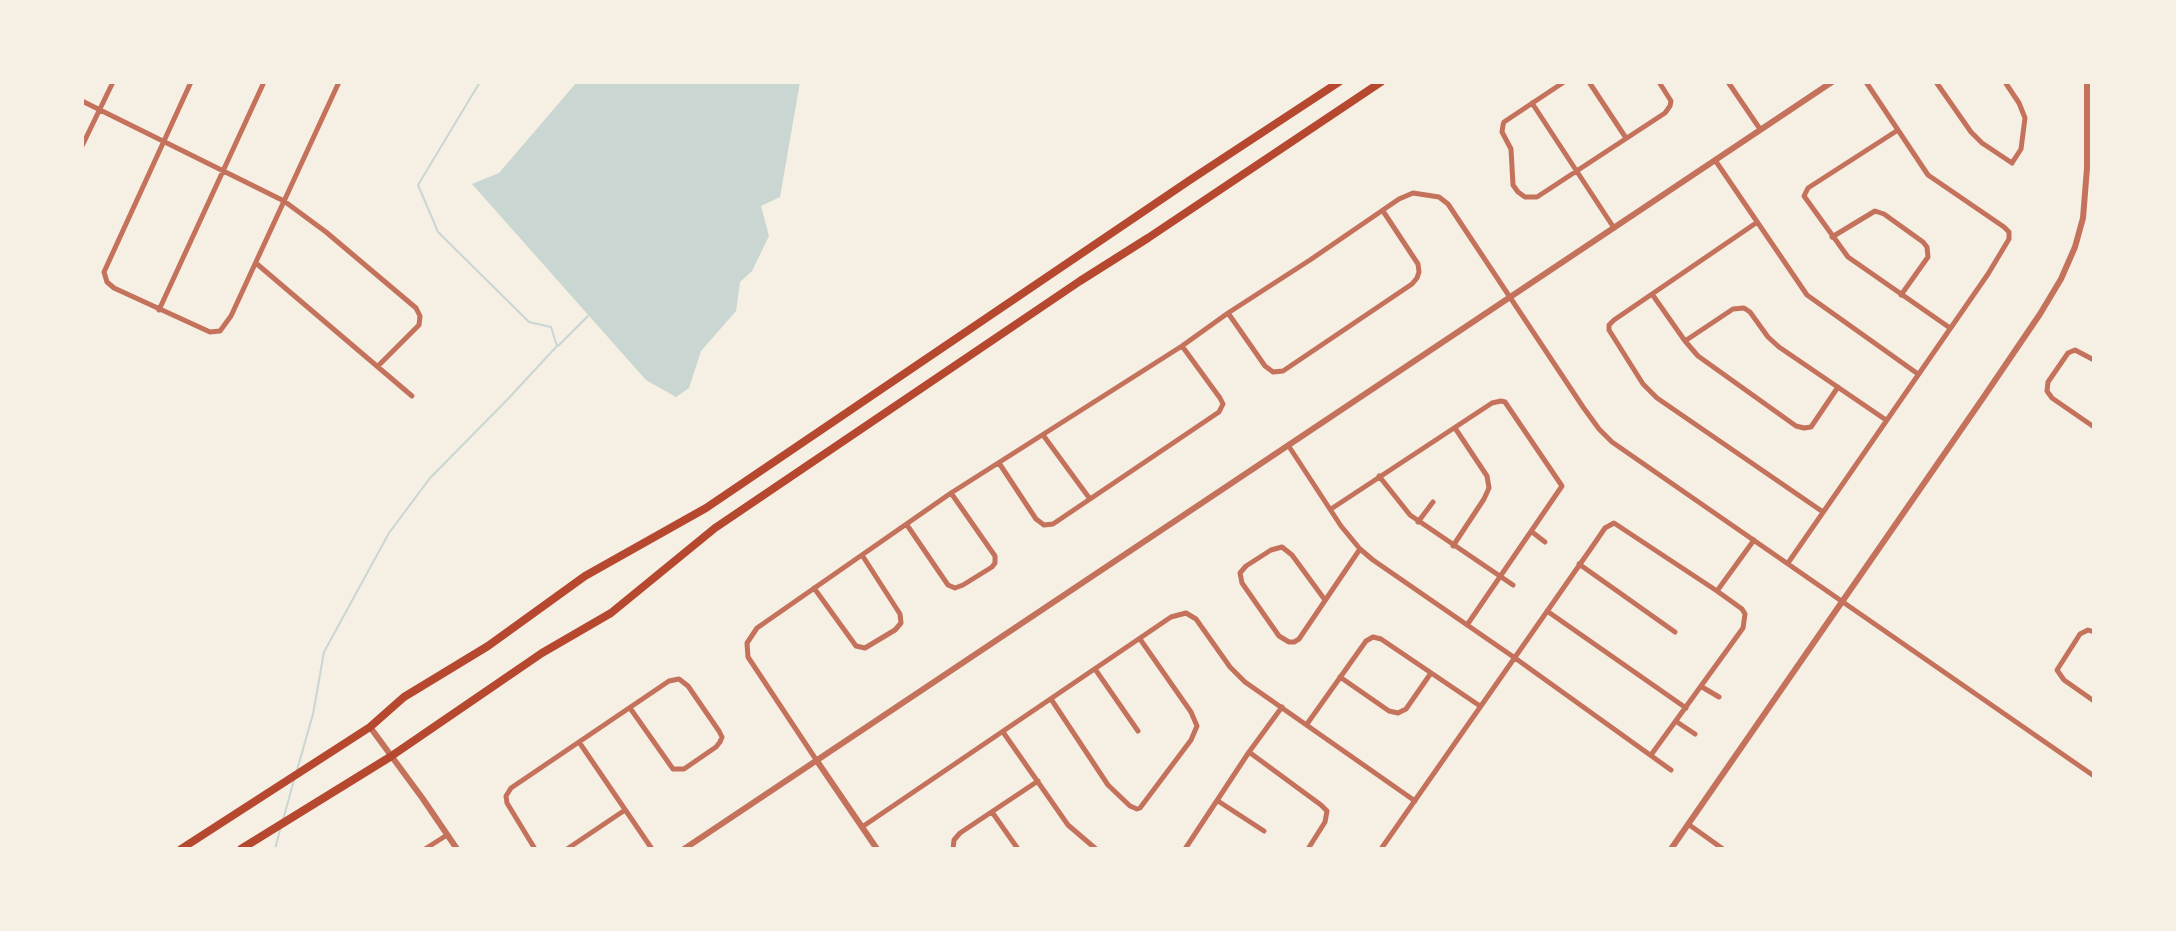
<!DOCTYPE html>
<html>
<head>
<meta charset="utf-8">
<style>
  body { margin:0 }
  #map { position:relative; width:2176px; height:931px; overflow:hidden; background:#f6efe4; font-family:Mulish,sans-serif }
  canvas { display:block }
  .frame { position:absolute; inset:0; border:84px solid #f6efe4; pointer-events:none }
</style>
</head>
<body>
<div id="map">
<canvas width="2176" height="931"></canvas>
<div class="frame"></div>
</div>
<script>
const c = document.querySelector('canvas').getContext('2d');
c.lineJoin = 'round';
function fillPath(path, color) { c.fillStyle = color; c.fill(path, 'evenodd'); }
const poly = rows => new Path2D(rows.map(r => 'M' + r).join(''));
function strokePath(path, color, width, dash) { c.strokeStyle = color; c.lineWidth = width; c.lineCap = dash ? 'butt' : 'round'; c.setLineDash(dash || []); c.stroke(path); }
fillPath(poly([
  [577,82,800,82,780,197,761,206,769,236,752,271,740,282,736,311,701,351,689,388,676,397,646,380,472,184,499,173]
]), '#c9d6d2');
strokePath(poly([
  [558,346,590,314],
  [297,770,313,714,324,652,389,533,430,478,507,400,557,346,551,327,529,322,438,232,418,185,480,82],
  [283,820,294,780],
  [275,849,280,830]
]), '#c9d6d2', 2);
strokePath(poly([
  [191,82,104,272,107,282,114,288,210,332,220,331,231,316,339,82],
  [1564,82,1504,122,1503,125,1502,132,1511,149,1513,185,1518,192,1525,197,1537,197,1665,113,1670,106,1671,101,1659,82],
  [1589,82,1626,138],
  [1728,82,1760,129],
  [1936,82,1971,132,1982,143,2012,163,2021,149,2025,118,2019,103,2005,82],
  [82,101,284,201,326,232,416,308,420,316,419,325,378,366],
  [1532,103,1614,228],
  [1898,130,1808,188,1804,196,1848,257,1950,328],
  [82,146,113,82],
  [1715,160,1807,295,1918,374],
  [1756,223,1614,320,1609,325,1609,330,1643,384,1657,398,1823,512],
  [1832,237,1875,211,1884,214,1923,242,1927,247,1928,257,1901,295],
  [257,264,412,396],
  [1652,294,1685,341,1698,356,1796,426,1804,428,1811,427,1838,387],
  [159,310,264,82],
  [1228,313,1265,366,1273,372,1283,371,1412,284,1417,278,1419,272,1418,264,1383,211],
  [1685,341,1733,309,1744,308,1750,312,1768,337,1779,347,1886,420],
  [2094,360,2075,350,2068,353,2048,382,2047,391,2052,398,2094,427],
  [1043,435,1090,499],
  [1288,445,1341,526,1360,549,1373,560,1515,658,1671,770],
  [999,463,1036,519,1044,525,1053,524,1219,412,1223,404,1220,398,1182,346],
  [1379,476,1410,515,1513,585],
  [1331,509,1492,403,1501,401,1505,402,1562,486,1467,625],
  [1418,522,1433,502],
  [907,525,948,585,955,588,963,585,992,567,995,563,995,556,951,493],
  [1532,532,1545,542],
  [1453,546,1484,499,1489,488,1487,476,1455,428],
  [1788,563,1988,274,2009,239,2009,232,2004,227,1928,175,1866,82],
  [1579,564,1675,632],
  [814,588,856,646,865,648,895,630,901,623,900,614,862,555],
  [1717,591,1754,540],
  [1325,600,1292,555,1282,547,1271,550,1246,566,1240,573,1242,583,1279,636,1289,642,1294,642,1299,639,1360,549],
  [1547,611,1686,708],
  [2094,632,2088,630,2080,634,2057,670,2064,680,2094,701],
  [1095,669,1138,731],
  [1340,677,1389,711,1398,713,1406,709,1431,673],
  [1702,687,1719,697],
  [1051,699,1108,785,1130,806,1137,809,1140,808,1191,740,1197,726,1191,712,1140,639],
  [1677,722,1695,734],
  [1307,724,1366,641,1373,637,1381,639,1480,706],
  [1003,732,1068,825,1096,849],
  [579,742,652,849],
  [1249,752,1321,805,1327,811,1325,822,1308,849],
  [817,761,748,657,747,643,757,628,951,493,1182,346,1228,313,1310,260,1399,199,1413,193,1439,197,1448,204,1583,407,1599,429,1612,442,2094,776],
  [1218,801,1264,831],
  [992,812,1018,849],
  [1688,824,1723,849],
  [862,827,1171,617,1186,613,1196,619,1230,667,1245,682,1415,801],
  [425,849,447,835],
  [535,849,507,803,506,796,511,788,669,681,679,679,688,686,719,731,722,737,720,742,716,747,684,769,673,769,630,708],
  [567,849,625,810],
  [953,849,954,840,960,833,1038,781],
  [1185,849,1249,752,1282,707],
  [1381,849,1592,547,1605,528,1614,523,1717,591,1742,609,1745,614,1743,628,1651,755]
]), '#c5725c', 5);
strokePath(poly([
  [370,727,423,799,457,849],
  [817,761,877,849],
  [684,849,1832,82],
  [1671,849,1983,398,2040,314,2061,279,2075,247,2083,218,2087,168,2087,82]
]), '#c5725c', 6);
strokePath(poly([
  [181,849,370,727,404,697,488,646,585,576,706,508,1190,180,1339,82],
  [241,849,390,757,542,653,611,613,715,528,1080,281,1148,238,1381,82]
]), '#b5482f', 8);
</script>
</body>
</html>
